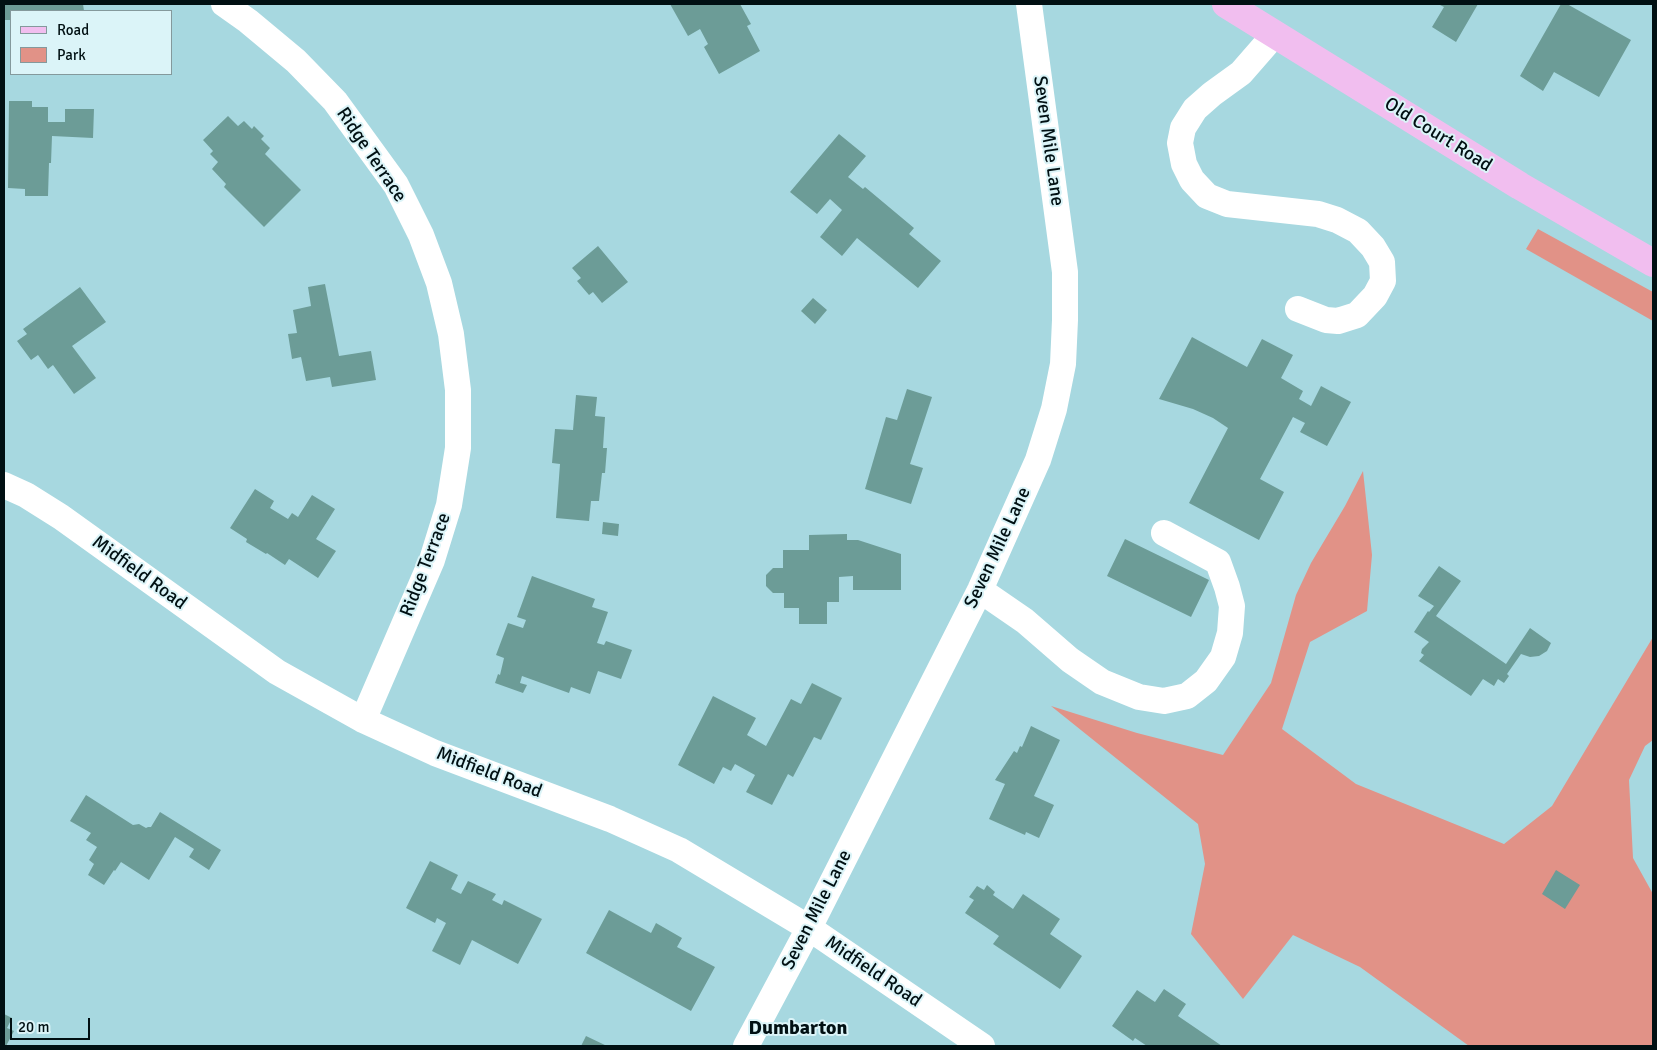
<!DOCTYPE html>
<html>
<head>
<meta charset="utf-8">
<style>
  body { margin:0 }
  #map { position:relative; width:1657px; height:1050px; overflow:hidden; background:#a7d8e0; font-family:Signika,sans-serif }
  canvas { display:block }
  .frame { position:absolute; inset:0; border:5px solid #011013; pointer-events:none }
  .legend { position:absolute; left:10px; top:10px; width:162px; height:65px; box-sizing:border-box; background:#dbf4f8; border:1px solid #84999c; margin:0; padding:6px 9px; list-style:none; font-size:15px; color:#011013 }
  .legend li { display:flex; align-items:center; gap:10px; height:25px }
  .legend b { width:25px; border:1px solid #84999c }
  .scale { position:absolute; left:10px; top:1018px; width:80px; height:22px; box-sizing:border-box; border:2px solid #011013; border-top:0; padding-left:6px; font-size:15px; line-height:18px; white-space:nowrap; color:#011013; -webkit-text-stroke:4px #dbf4f8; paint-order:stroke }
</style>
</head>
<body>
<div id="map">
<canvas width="1657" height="1050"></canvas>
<div class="frame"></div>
<ul class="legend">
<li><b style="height:6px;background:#f1beef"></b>Road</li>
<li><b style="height:14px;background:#e19287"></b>Park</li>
</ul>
<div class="scale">20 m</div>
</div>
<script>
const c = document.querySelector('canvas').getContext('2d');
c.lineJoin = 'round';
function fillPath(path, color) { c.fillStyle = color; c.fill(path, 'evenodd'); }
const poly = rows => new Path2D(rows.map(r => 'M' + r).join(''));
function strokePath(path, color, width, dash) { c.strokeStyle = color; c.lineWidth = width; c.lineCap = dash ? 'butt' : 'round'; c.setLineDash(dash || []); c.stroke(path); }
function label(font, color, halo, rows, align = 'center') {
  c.font = font + ' Signika,sans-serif'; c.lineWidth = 4; c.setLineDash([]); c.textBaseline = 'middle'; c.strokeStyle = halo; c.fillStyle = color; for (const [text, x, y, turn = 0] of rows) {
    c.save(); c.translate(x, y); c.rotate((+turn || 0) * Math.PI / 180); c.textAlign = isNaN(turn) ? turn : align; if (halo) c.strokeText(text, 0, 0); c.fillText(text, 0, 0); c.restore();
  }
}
fillPath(poly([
  [1538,229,1653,292,1653,321,1526,249],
  [1363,471,1372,555,1367,611,1310,642,1282,729,1356,784,1504,844,1552,806,1653,637,1653,740,1645,746,1629,780,1633,858,1653,894,1653,1046,1469,1046,1360,967,1293,935,1243,999,1191,934,1205,864,1198,824,1051,706,1137,733,1223,755,1271,683,1296,595,1311,563,1345,506]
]), '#e19287');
fillPath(poly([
  [5,4,83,4,84,11,11,11,11,20,5,20],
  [670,4,740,4,751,24,747,26,760,51,719,74,704,47,708,44,700,29,688,36],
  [1438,4,1478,4,1456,42,1432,27,1444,7],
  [1561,4,1567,4,1631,40,1599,97,1554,72,1543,91,1520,76],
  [9,101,32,101,32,107,48,107,48,122,65,122,65,109,94,109,93,138,52,136,51,163,49,163,48,196,25,196,25,189,8,188],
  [228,116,238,126,244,121,252,129,254,126,264,136,261,139,270,148,265,154,301,190,264,227,224,187,226,184,212,169,218,162,210,154,213,151,203,140],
  [839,134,866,156,848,177,863,189,865,187,914,228,909,234,941,261,918,288,857,238,842,256,820,237,842,210,830,199,817,214,790,192],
  [598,246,628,282,602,303,593,292,589,295,577,281,581,278,572,268],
  [325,284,339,356,371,351,376,380,332,387,330,377,306,381,301,357,292,359,288,334,297,333,293,310,311,306,308,287],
  [80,287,106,322,72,346,96,378,74,394,53,365,48,369,38,355,31,360,17,341,27,334,23,329],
  [813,298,827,310,815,324,801,311],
  [1192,337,1247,367,1262,339,1293,355,1281,378,1303,391,1299,399,1311,406,1321,386,1351,402,1327,446,1300,432,1305,423,1293,417,1260,479,1284,492,1259,540,1189,503,1228,428,1213,418,1193,409,1159,399],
  [907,389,932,397,910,464,923,468,911,504,865,489,886,417,897,420],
  [576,395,597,397,595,416,605,417,603,448,607,448,605,473,602,473,599,501,591,501,589,521,556,518,560,464,552,463,555,429,573,430],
  [255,489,274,501,270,508,288,519,292,513,298,517,312,495,335,509,316,539,336,551,318,578,289,559,285,565,267,553,266,554,246,542,247,539,230,528],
  [603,522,619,524,618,536,602,534],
  [847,534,847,540,858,540,901,554,901,590,853,590,853,576,839,577,839,602,827,602,827,624,799,624,799,608,784,608,784,593,773,593,766,586,766,575,773,568,783,568,783,550,809,550,809,535],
  [1125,539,1209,580,1191,617,1107,576],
  [1439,566,1461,581,1436,616,1506,664,1530,628,1551,643,1547,651,1539,656,1530,657,1521,654,1507,674,1509,676,1504,683,1498,679,1494,686,1483,679,1471,696,1419,661,1424,655,1421,653,1422,649,1429,642,1414,632,1428,611,1429,612,1434,606,1418,596],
  [532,576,595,599,592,607,608,612,597,643,604,645,606,641,632,650,621,679,598,671,590,694,571,687,569,693,522,676,520,683,527,685,523,693,495,683,498,674,500,675,504,658,496,655,508,623,523,628,526,620,517,617],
  [812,683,842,698,821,740,814,737,793,777,788,774,772,805,746,792,755,775,735,764,731,771,723,767,714,784,678,765,713,696,756,718,747,735,766,746,791,699,801,704],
  [1031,726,1060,740,1034,796,1054,805,1039,838,1026,832,1025,835,989,819,1005,784,995,780,1014,751,1017,753,1020,746,1022,747],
  [86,795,133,825,139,824,146,828,148,827,151,827,160,812,221,850,209,870,189,857,194,849,175,837,149,880,121,862,115,871,114,870,104,885,88,875,94,864,89,860,97,847,86,840,91,833,70,821],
  [430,861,458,875,451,889,461,894,468,881,496,894,492,900,502,905,504,900,542,919,518,964,472,940,460,965,432,951,446,923,437,918,435,923,406,908],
  [1556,870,1580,885,1565,909,1542,894],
  [987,885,995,892,993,895,1013,909,1023,894,1060,919,1050,934,1082,956,1060,989,993,944,999,936,965,913,974,900,969,897,977,886,984,890],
  [609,910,651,933,656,923,682,938,677,947,715,967,691,1011,586,953],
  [1164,989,1186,1004,1178,1016,1222,1046,1147,1046,1135,1038,1133,1041,1112,1026,1137,990,1155,1002],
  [4,1014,12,1018,7,1028,14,1031,6,1046,4,1046],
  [586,1036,607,1046,581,1046]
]), '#6c9c97');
strokePath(poly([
  [224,4,248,21,296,61,335,101,396,185,421,235,439,283,451,334,458,390,458,448,449,505,432,560,363,720],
  [1275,34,1241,73,1212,94,1195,109,1183,128,1180,143,1184,164,1192,180,1207,196,1227,204,1318,214,1337,220,1358,231,1373,247,1382,262,1383,281,1375,296,1357,315,1338,321,1326,320,1298,309],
  [4,485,26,495,61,517,277,672,363,720,435,753,610,819,679,850,809,928,982,1046],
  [980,590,1025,621,1070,660,1102,682,1139,697,1164,701,1187,696,1206,681,1223,657,1230,633,1232,606,1227,587,1218,562,1164,533],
  [746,1046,809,928,980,590,1038,460,1054,409,1063,364,1065,320,1065,272,1029,4]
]), '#fff', 26);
strokePath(poly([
  [1226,4,1520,186,1653,263]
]), '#f1beef', 28);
label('19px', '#011013', '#dbf4f8', [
  ["Old Court Road",1438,135,32],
  ["Seven Mile Lane",1048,141,82],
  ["Ridge Terrace",371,155,56],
  ["Seven Mile Lane",998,548,-65],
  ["Ridge Terrace",426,565,-69],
  ["Midfield Road",139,573,36],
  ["Midfield Road",489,773,21],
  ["Seven Mile Lane",817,910,-63],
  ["Midfield Road",873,972,34]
]);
label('bold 20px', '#011013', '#dbf4f8', [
  ["Dumbarton",798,1029]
]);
</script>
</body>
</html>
